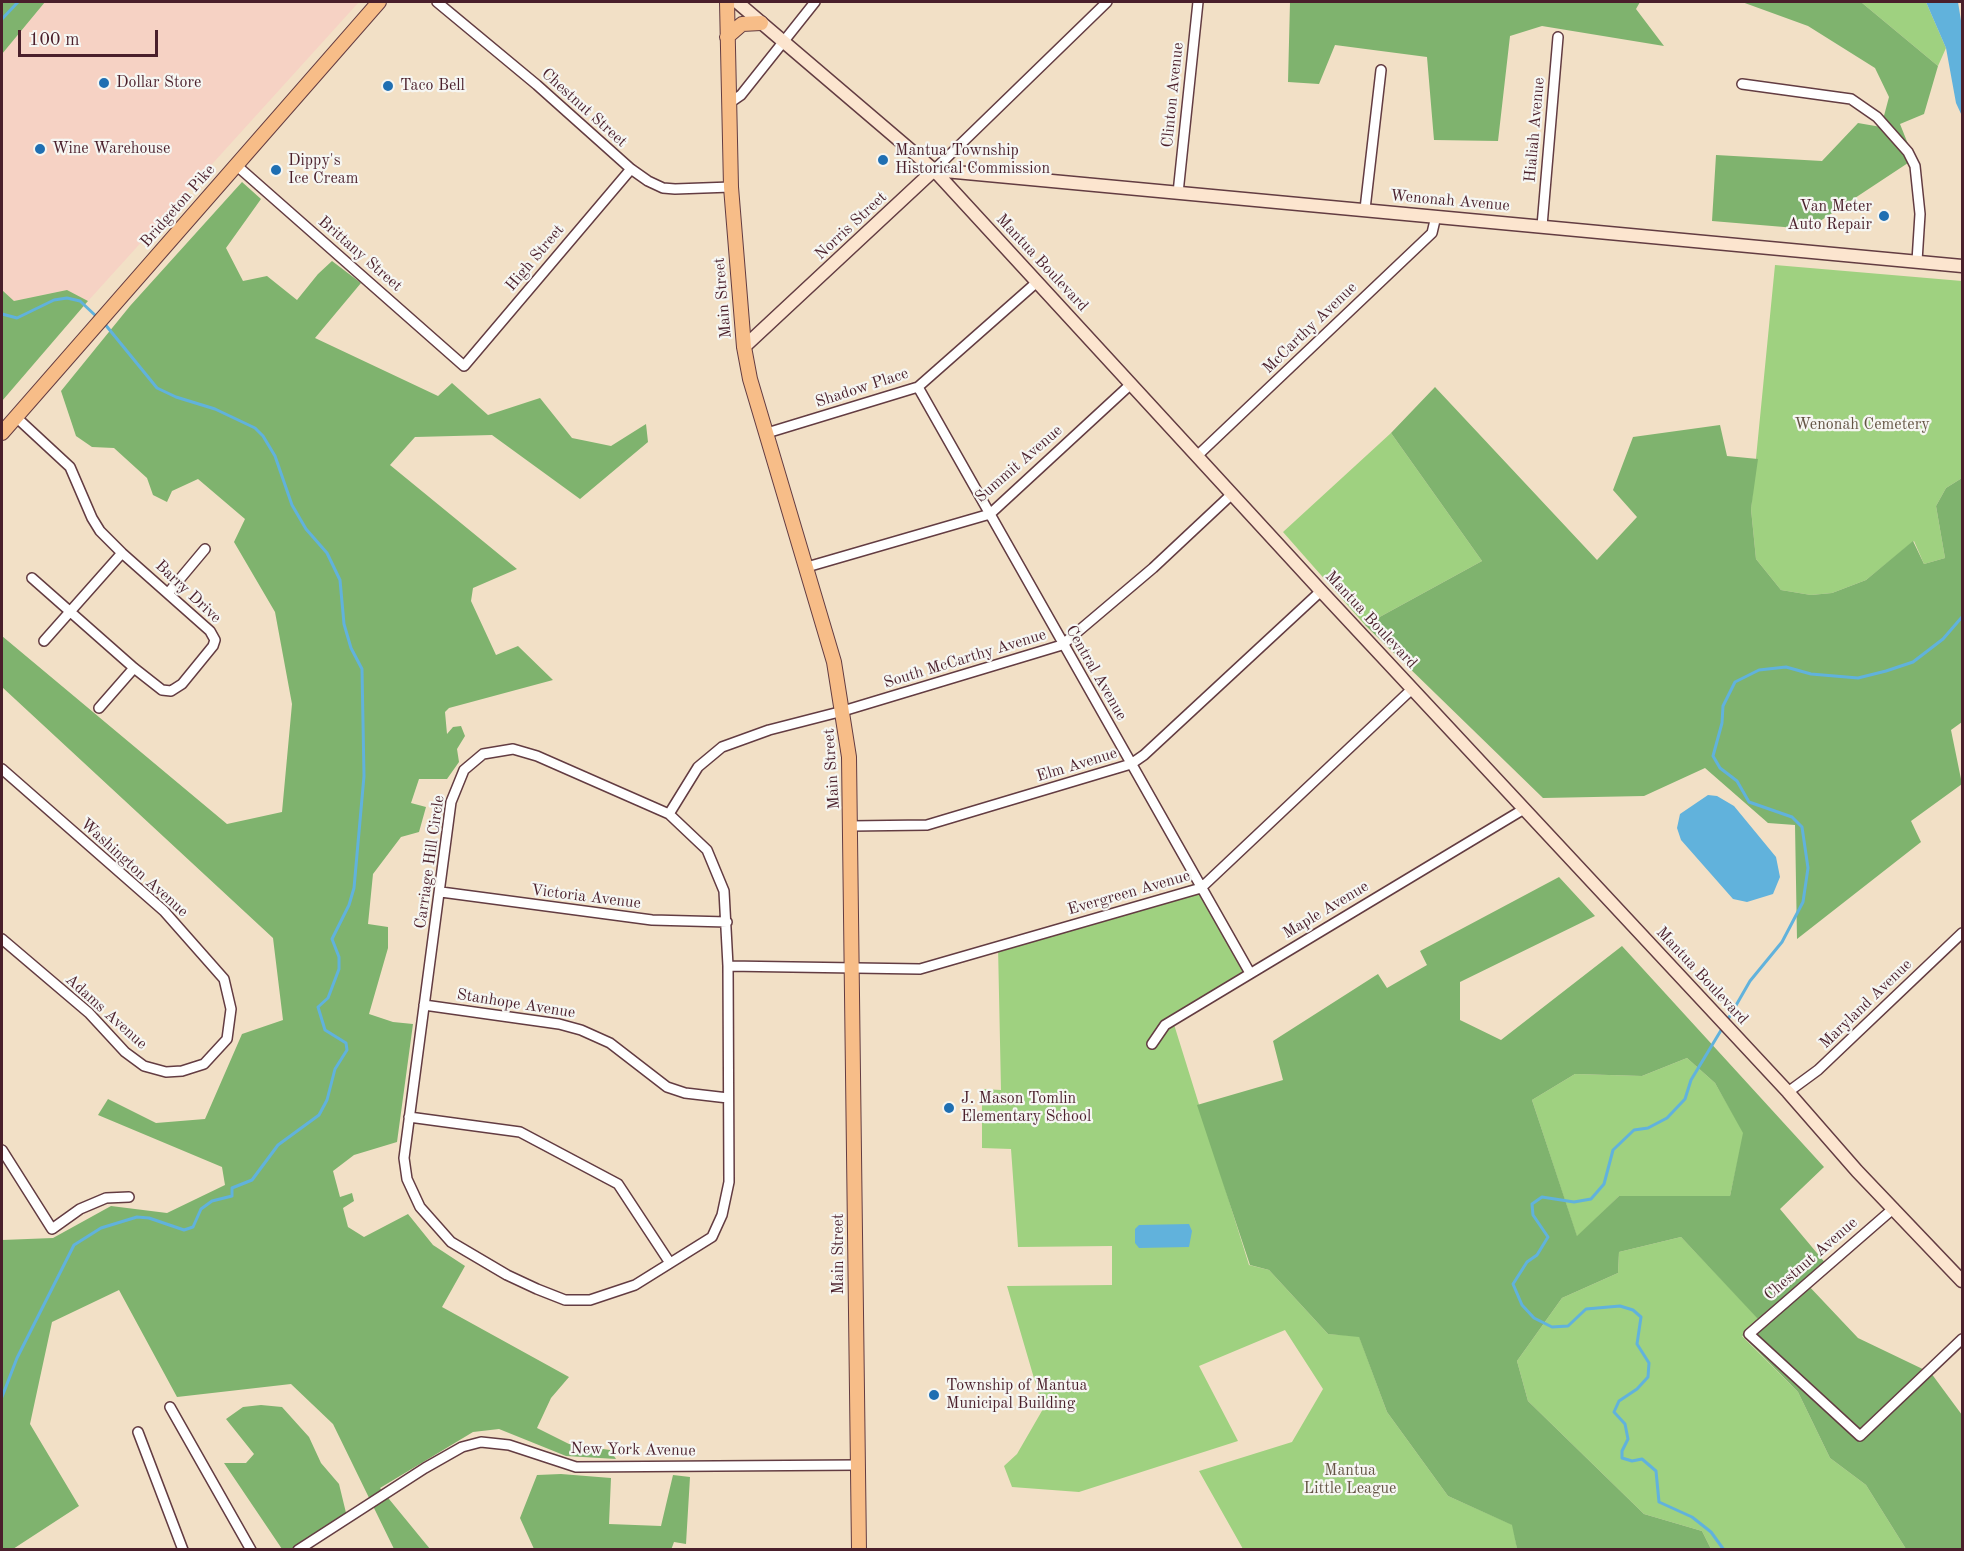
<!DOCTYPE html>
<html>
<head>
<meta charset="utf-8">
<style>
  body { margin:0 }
  #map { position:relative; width:1964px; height:1551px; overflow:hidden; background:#f2e0c6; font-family:"Old Standard TT",serif }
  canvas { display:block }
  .frame { position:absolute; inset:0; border:3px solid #4a1f2b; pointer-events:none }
  .scale { position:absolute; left:18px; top:30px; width:140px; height:27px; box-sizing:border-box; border:3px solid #4a1f2b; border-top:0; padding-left:8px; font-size:18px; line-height:21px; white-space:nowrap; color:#4a1f2b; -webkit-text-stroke:4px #f6f6f2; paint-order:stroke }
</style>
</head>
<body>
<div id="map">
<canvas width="1964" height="1551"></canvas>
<div class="frame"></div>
<div class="scale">100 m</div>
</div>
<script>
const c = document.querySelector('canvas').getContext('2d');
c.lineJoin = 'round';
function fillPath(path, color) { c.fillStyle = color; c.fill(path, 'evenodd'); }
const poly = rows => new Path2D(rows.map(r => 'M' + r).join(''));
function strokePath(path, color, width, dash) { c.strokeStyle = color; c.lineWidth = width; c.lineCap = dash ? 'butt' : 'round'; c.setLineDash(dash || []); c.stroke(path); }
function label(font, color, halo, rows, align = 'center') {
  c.font = font + ' "Old Standard TT",serif'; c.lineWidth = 4.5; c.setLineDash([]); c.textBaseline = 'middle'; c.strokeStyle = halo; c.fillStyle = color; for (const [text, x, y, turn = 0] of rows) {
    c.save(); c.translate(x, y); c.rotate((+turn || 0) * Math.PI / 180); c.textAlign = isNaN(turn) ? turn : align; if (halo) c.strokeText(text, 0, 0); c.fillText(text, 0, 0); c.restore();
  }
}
fillPath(poly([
  [45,2,359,2,88,301,67,290,14,301,2,290,2,54]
]), '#f6d2c4');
fillPath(poly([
  [1861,2,1926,2,1946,48,1938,66],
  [1775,265,1962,281,1962,478,1946,488,1936,506,1945,558,1924,564,1914,541,1866,580,1832,593,1811,595,1781,590,1756,559,1751,509],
  [1391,433,1482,561,1365,625,1283,532],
  [1200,882,1248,970,1172,1018,1249,1265,1269,1270,1328,1334,1359,1336,1387,1412,1448,1496,1513,1525,1517,1549,1243,1549,1199,1471,1292,1442,1323,1389,1285,1330,1199,1366,1238,1441,1079,1492,1012,1487,1004,1466,1017,1454,1043,1409,1007,1286,1112,1285,1112,1246,1018,1247,1011,1149,982,1148,982,1089,1001,1090,998,946],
  [1687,1058,1715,1083,1744,1133,1730,1196,1619,1196,1577,1237,1532,1100,1575,1074,1642,1076],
  [1681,1237,1759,1319,1742,1336,1798,1392,1830,1458,1866,1485,1906,1549,1711,1549,1702,1531,1644,1514,1528,1401,1517,1361,1562,1298,1618,1273,1619,1252]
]), '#9fd180');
fillPath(poly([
  [2,2,45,2,2,54],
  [1290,2,1640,2,1636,9,1664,46,1542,26,1510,36,1498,141,1434,140,1427,57,1335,45,1319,84,1288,82],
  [1742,2,1861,2,1938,66,1924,114,1900,124,1914,159,1808,229,1712,221,1716,155,1822,161,1858,123,1881,127,1889,97,1875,68,1808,26],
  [242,182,261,199,226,248,243,281,267,276,297,300,318,274,332,261,361,283,315,338,438,396,452,383,488,415,540,398,572,438,611,446,646,424,648,442,580,499,492,435,415,437,390,465,517,569,473,588,471,601,496,655,518,646,553,680,449,708,445,712,447,734,453,727,461,726,465,736,457,749,459,762,447,779,419,779,411,803,426,807,419,832,401,837,373,874,368,924,388,927,388,948,369,1014,393,1022,413,1024,397,1142,354,1155,333,1171,340,1197,352,1193,354,1201,343,1208,348,1227,364,1237,408,1214,433,1245,465,1266,442,1307,569,1377,551,1398,537,1428,569,1444,610,1450,616,1459,566,1456,499,1429,473,1432,380,1488,430,1549,394,1549,333,1424,291,1384,177,1397,119,1290,52,1322,30,1424,79,1506,13,1549,2,1549,2,1240,53,1238,111,1206,167,1213,225,1185,222,1167,98,1115,108,1099,156,1123,205,1119,242,1034,283,1020,273,938,2,687,2,636,227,824,282,812,292,704,275,612,234,542,245,519,198,479,172,491,167,502,153,495,147,478,114,448,92,447,76,436,61,391,130,306],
  [2,290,14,301,67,290,88,301,2,401],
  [1435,387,1597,560,1637,517,1613,490,1633,437,1720,425,1727,456,1758,459,1751,509,1756,559,1781,590,1811,595,1832,593,1866,580,1913,541,1924,564,1945,558,1936,506,1946,488,1962,478,1962,722,1951,730,1962,784,1911,821,1921,842,1797,939,1795,825,1768,823,1705,768,1644,796,1543,798,1365,625,1482,561,1391,433],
  [1559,877,1595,916,1460,982,1460,1020,1501,1040,1622,946,1824,1167,1780,1209,1827,1265,1806,1283,1858,1338,1931,1373,1962,1415,1962,1549,1906,1549,1866,1485,1830,1458,1798,1392,1742,1335,1758,1319,1681,1237,1619,1252,1618,1273,1562,1298,1517,1361,1528,1401,1644,1514,1702,1531,1711,1549,1517,1549,1512,1525,1448,1496,1387,1412,1359,1337,1328,1334,1269,1270,1250,1265,1197,1105,1283,1080,1273,1041,1378,974,1387,988,1427,965,1420,951],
  [1687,1058,1715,1083,1743,1133,1730,1196,1619,1196,1577,1236,1532,1100,1575,1074,1642,1076],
  [261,1405,282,1407,309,1437,321,1463,339,1484,348,1521,301,1549,282,1549,224,1463,246,1463,254,1454,226,1419,243,1407],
  [561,1474,611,1478,609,1524,661,1526,673,1475,690,1477,686,1544,674,1542,671,1550,534,1549,520,1518,537,1475]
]), '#7fb36e');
fillPath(poly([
  [1926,2,1958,2,1962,27,1962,116,1956,103,1946,48],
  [1708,795,1717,796,1734,806,1776,857,1780,877,1773,894,1747,902,1733,899,1681,840,1677,828,1680,814],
  [1189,1224,1192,1231,1189,1247,1139,1248,1135,1243,1135,1229,1139,1225]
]), '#61b2dc');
strokePath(poly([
  [2,19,18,2],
  [2,314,17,318,54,300,67,298,80,301,97,317],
  [1727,1021,1750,981,1782,942,1803,902,1808,868,1802,827,1792,817,1749,802,1737,781,1720,768,1713,756,1722,723,1723,706,1735,682,1759,670,1786,667,1811,674,1858,678,1886,671,1913,662,1943,639,1962,617],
  [1723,1027,1691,1080,1685,1099,1667,1118,1648,1128,1634,1130,1613,1150,1604,1184,1591,1199,1574,1202,1542,1197,1532,1204,1533,1215,1548,1237,1537,1255,1527,1262,1513,1284,1522,1305,1534,1318,1552,1327,1568,1326,1586,1309,1620,1306,1633,1310,1641,1317,1637,1344,1649,1363,1648,1377,1637,1389,1619,1401,1614,1412,1625,1424,1628,1439,1622,1451,1622,1458,1632,1461,1642,1459,1656,1471,1659,1502,1692,1517,1711,1532,1724,1550],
  [2,1397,17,1358,74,1245,101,1228,137,1217,149,1218,184,1230,193,1227,201,1209,212,1201,232,1196,232,1188,252,1180,278,1145,319,1115,327,1100,335,1069,347,1050,346,1043,325,1030,318,1007,328,998,339,969,339,957,332,939,349,905,354,888,364,776,362,669,351,648,344,624,340,580,327,553,306,529,292,505,275,456,263,436,255,428,215,409,176,397,157,388,104,323]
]), '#61b2dc', 3);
const street = poly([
  [437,2,537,85,631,169,648,181,663,188,675,189,731,187],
  [1742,84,1851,99,1877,117,1908,152,1915,166,1920,214,1917,261],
  [728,104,741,95,815,2],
  [236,165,464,366,631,169],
  [934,170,1107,2],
  [1178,193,1198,2],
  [1365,209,1381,70],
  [1542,226,1558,37],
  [918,387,1250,973],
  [16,417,70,467,92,518,100,531,122,553,210,631,215,640,213,646,182,684,171,691,162,690,134,668,32,578],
  [767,433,918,387,1037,282],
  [1197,456,1432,233,1436,216],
  [807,567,990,514,1131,384],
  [169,592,205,549],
  [44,641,122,553],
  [99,708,134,668],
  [513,749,537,756,669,814,707,850,724,891,728,966,729,1182,722,1215,712,1237,635,1285,590,1300,565,1300,537,1289,507,1275,451,1242,420,1207,407,1179,404,1158,451,802,464,770,483,754,513,749],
  [2,769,164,911,224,979,231,1009,227,1039,204,1064,182,1071,166,1072,144,1066,125,1052,89,1013,2,939],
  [669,814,698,767,722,747,769,730,843,711,1062,645,1153,568,1232,494],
  [851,826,927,825,1131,764,1144,755,1321,591],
  [441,892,652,920,727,922],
  [728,966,920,969,1201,888,1412,689],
  [424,1005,559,1024,581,1030,610,1043,667,1087,685,1093,728,1098],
  [1152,1044,1165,1025,1524,809],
  [1788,1092,1818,1070,1962,933],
  [409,1117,520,1132,618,1184,670,1263],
  [2,1150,52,1229,80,1209,106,1198,129,1197],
  [1894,1208,1749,1334,1860,1436,1962,1339],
  [170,1407,251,1550],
  [138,1432,183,1550],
  [298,1550,425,1468,462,1447,481,1442,509,1445,576,1467,858,1465]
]);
const secondary = poly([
  [737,2,934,170,1321,591,1788,1092,1857,1171,1962,1281],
  [934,170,1962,266],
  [744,347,934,170]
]);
const primary = poly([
  [727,2,731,187,744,347,750,379,834,662,849,757,859,1550],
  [727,37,742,24,761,23],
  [2,433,379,2]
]);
strokePath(street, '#633c42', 12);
strokePath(secondary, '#633c42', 15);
strokePath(primary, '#633c42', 16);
strokePath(street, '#fff', 9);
strokePath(secondary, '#fce5cf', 12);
strokePath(primary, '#f7bd88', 14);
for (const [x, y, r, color] of [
  [104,83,6,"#1f6fb2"],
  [388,86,6,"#1f6fb2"],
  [40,149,6,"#1f6fb2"],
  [883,160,6,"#1f6fb2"],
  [276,170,6,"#1f6fb2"],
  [1884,216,6,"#1f6fb2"],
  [949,1108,6,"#1f6fb2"],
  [934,1395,6,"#1f6fb2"]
]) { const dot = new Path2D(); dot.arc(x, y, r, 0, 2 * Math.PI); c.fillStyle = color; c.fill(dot); strokePath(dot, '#f6f6f2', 2); }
label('16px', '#4a1f2b', '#f6f6f2', [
  ["Dollar Store",116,83],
  ["Taco Bell",400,86],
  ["Wine Warehouse",52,149],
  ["Mantua Township",895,151],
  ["Historical Commission",895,169],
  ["Dippy's",288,161],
  ["Ice Cream",288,179],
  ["Van Meter",1872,207,"right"],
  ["Auto Repair",1872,225,"right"],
  ["J. Mason Tomlin",961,1099],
  ["Elementary School",961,1117],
  ["Township of Mantua",946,1386],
  ["Municipal Building",946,1404]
], 'left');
label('16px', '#4a1f2b', '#f6f6f2', [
  ["Clinton Avenue",1173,95,-84],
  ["Chestnut Street",584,108,42],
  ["Hialiah Avenue",1535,130,-85],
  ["Wenonah Avenue",1450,201,5],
  ["Bridgeton Pike",178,206,-49],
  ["Norris Street",851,226,-43],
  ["Brittany Street",360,254,41],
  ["High Street",535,258,-50],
  ["Mantua Boulevard",1042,263,47],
  ["Main Street",723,298,-95],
  ["McCarthy Avenue",1310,328,-44],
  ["Shadow Place",862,388,-18],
  ["Summit Avenue",1019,464,-41],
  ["Barry Drive",188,592,43],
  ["Mantua Boulevard",1371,620,47],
  ["South McCarthy Avenue",965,659,-17],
  ["Central Avenue",1096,673,60],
  ["Elm Avenue",1077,765,-17],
  ["Main Street",832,769,-94],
  ["Carriage Hill Circle",430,862,-82],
  ["Washington Avenue",134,868,42],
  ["Evergreen Avenue",1129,893,-16],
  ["Victoria Avenue",586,897,7],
  ["Maple Avenue",1326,910,-31],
  ["Mantua Boulevard",1702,976,47],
  ["Stanhope Avenue",516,1004,9],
  ["Maryland Avenue",1866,1004,-44],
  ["Adams Avenue",106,1012,42],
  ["Main Street",839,1254,-90],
  ["Chestnut Avenue",1811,1259,-41],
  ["New York Avenue",633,1450,1]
]);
label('16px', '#645444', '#f6f6f2', [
  ["Wenonah Cemetery",1862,425],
  ["Mantua",1350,1471],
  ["Little League",1350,1489]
]);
</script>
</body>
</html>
